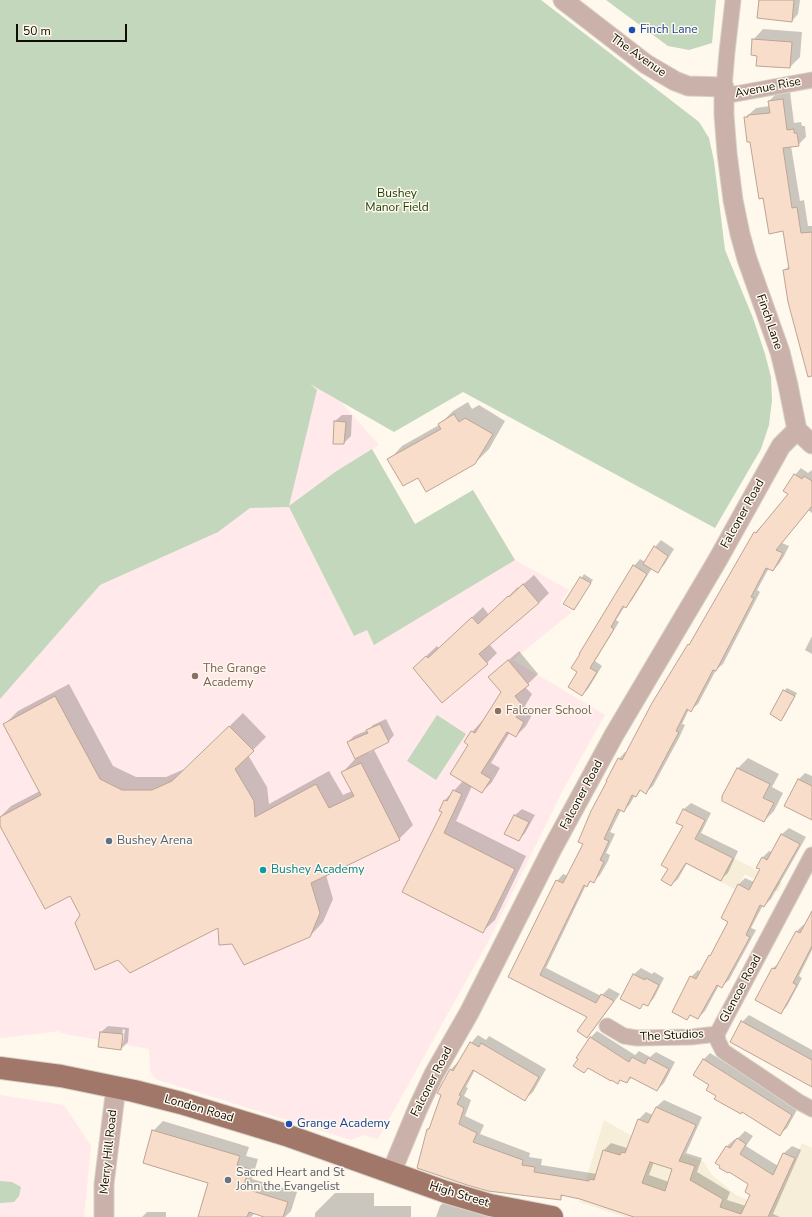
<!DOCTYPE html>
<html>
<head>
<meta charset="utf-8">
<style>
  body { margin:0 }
  #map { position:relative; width:812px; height:1217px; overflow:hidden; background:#fef8ed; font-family:"Nunito Sans",sans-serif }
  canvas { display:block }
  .scale { position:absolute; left:16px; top:24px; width:111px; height:18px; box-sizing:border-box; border:2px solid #100b04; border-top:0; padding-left:5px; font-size:12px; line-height:14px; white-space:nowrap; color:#100b04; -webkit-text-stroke:3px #fef8ed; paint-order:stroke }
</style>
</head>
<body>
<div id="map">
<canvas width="812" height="1217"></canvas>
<div class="scale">50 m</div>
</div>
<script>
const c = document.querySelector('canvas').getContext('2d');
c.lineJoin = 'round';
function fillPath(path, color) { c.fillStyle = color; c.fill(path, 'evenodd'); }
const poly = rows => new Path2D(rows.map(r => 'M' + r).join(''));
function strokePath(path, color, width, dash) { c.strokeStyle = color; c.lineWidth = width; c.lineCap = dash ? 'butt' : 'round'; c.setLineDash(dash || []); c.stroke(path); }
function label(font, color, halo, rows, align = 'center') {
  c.font = font + ' "Nunito Sans",sans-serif'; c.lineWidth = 3; c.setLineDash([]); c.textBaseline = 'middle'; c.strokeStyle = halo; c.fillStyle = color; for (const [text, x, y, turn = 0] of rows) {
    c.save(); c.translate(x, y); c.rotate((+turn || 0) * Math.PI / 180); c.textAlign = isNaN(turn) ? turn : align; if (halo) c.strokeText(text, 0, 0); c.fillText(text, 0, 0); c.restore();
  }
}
fillPath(poly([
  [699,840,782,883,778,892,745,874,736,890,686,864],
  [604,1120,632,1136,703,1161,712,1175,736,1195,762,1206,774,1203,802,1143,812,1148,812,1217,625,1217,579,1202]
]), '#f7eed9');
fillPath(poly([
  [252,301,379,445,335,472,289,507,354,636,367,630,374,644,473,490,515,560,569,590,560,604,572,612,513,660,605,715,564,788,490,938,378,1139,363,1135,351,1140,155,1079,150,1071,149,1049,60,1033,60,1031,0,1038,0,314],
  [0,1095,64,1105,91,1146,84,1217,0,1217]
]), '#ffe9ea');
fillPath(poly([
  [0,0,541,0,690,115,699,122,709,138,714,161,725,250,753,318,765,354,771,377,772,400,769,425,761,449,715,528,463,392,394,432,310,384,317,390,289,506,335,472,372,449,415,524,473,490,515,560,374,645,367,630,354,636,289,507,250,508,218,532,100,585,0,699],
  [606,0,716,0,712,43,689,50,668,46],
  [437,715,466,734,436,780,407,761],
  [0,1181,12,1182,21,1187,19,1196,14,1202,0,1203]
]), '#c3d7bc');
fillPath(poly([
  [760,0,800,0,798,14,792,21],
  [763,29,802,32,800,57,790,67,758,55,753,40],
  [790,92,794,123,801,122,802,126,805,126,806,137,798,145,791,146,800,201,804,200,808,226,812,226,812,372,784,271,789,266,784,230,764,197,745,118,756,108,770,106,769,101,777,93],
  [468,402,472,409,479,405,505,421,489,449,475,463,418,477,389,460,402,446,439,425,453,411],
  [342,415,352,415,351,436,344,443,335,421],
  [801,468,808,473,812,470,812,513,808,510,782,543,789,546,784,556,779,564,773,570,769,568,757,590,760,592,723,664,716,670,698,704,691,710,689,709,682,724,685,725,679,738,653,786,646,792,641,790,636,796,635,795,630,804,624,811,621,810,610,832,615,834,606,853,610,855,608,861,600,875,594,881,592,880,587,885,586,885,546,968,601,996,609,988,620,994,593,1030,587,1037,588,1017,509,977,557,881,563,874,568,876,585,844,619,759,625,752,627,753,755,533,761,526,763,527,789,494,795,475],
  [661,540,674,549,664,565,658,571,652,568,632,600,626,607,625,606,616,620,619,622,595,661,602,666,588,689,582,695,578,671,634,566,640,559,645,562,655,547],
  [584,574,593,580,574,609,565,604],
  [534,575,549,593,539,603,489,644,497,653,487,663,424,658,437,646,439,648,483,607,489,615,518,587,519,588],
  [812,636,812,654,805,650],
  [519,651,538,674,525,687,532,694,525,706,534,711,526,726,516,736,510,732,491,763,500,768,492,782,482,792,472,786,456,821,526,856,495,920,482,932,403,892,443,812,445,800,463,781,472,732,482,721,483,722,502,692,489,677],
  [69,684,113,766,136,777,166,777,187,768,243,713,266,737,248,755,267,787,269,804,329,771,343,795,352,791,343,772,356,758,348,742,354,736,368,730,373,725,386,719,394,735,389,741,368,751,369,753,374,750,413,825,399,839,326,875,333,899,323,922,310,936,232,943,219,926,82,915,70,894,0,824,0,817,11,806,40,791,4,725,18,711],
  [787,688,797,693,784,717,781,720,784,691],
  [748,758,779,774,772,787,783,793,774,811,764,821,723,796,738,768],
  [805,773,812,776,812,818,785,805,799,779],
  [691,803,711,813,701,833,738,851,728,873,721,879,687,863,678,879,671,885,669,869,685,826,678,822,684,809],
  [522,809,535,815,525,833,519,840,506,833,515,815],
  [789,828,806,837,771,899,764,906,763,905,751,928,756,930,729,980,722,986,719,985,705,1011,698,1018,691,1014,687,1019,691,977,698,970,701,972,713,953,729,921,738,885,745,878,754,882,761,869,763,857,769,851,772,852,782,834],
  [812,913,812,950,799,976,802,978,787,1006,781,1013,773,968,780,962,797,931,803,925,805,926],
  [641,968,652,974,654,972,664,978,654,998,647,1005,644,1003,639,1008,621,998,634,974],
  [749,1015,812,1050,812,1084,742,1022],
  [108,1026,129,1028,128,1042,121,1049,101,1032],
  [123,1029,125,1030,123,1043,121,1043],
  [597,1031,635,1055,639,1051,650,1057,656,1052,675,1062,664,1083,657,1090,632,1077,627,1082,621,1079,618,1082,590,1038],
  [478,1035,486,1040,489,1036,546,1069,533,1092,525,1099,475,1070,466,1087,468,1088,464,1096,471,1100,465,1116,484,1125,480,1134,530,1153,529,1157,542,1159,541,1165,597,1174,604,1150,611,1143,627,1148,629,1145,639,1119,646,1112,653,1115,656,1107,664,1100,702,1117,686,1153,702,1158,697,1172,730,1192,727,1200,746,1206,751,1194,749,1184,716,1163,727,1146,735,1139,736,1140,745,1131,753,1136,746,1146,778,1166,784,1153,792,1146,801,1150,773,1214,780,1217,637,1217,581,1198,564,1195,560,1198,428,1129,431,1126,450,1070,458,1062,459,1063,471,1043],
  [654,1162,673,1168,669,1182,649,1175],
  [710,1053,798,1108,787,1128,780,1134,717,1096,711,1085,694,1075,704,1059],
  [163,1121,249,1147,246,1156,258,1159,252,1179,297,1192,291,1211,285,1217,268,1217,255,1213,251,1217,199,1217,210,1182,153,1131],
  [335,1193,374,1193,374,1206,411,1206,411,1217,315,1217,315,1213],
  [449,1197,501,1217,436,1217,440,1206],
  [147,1212,166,1212,166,1217,142,1217]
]), '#0003');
const building = poly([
  [759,0,794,0,792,22,757,18,759,0],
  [752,39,792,42,790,68,756,66,757,56,751,55,752,39],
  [783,99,787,130,794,129,794,133,797,133,799,146,783,148,792,208,797,207,801,233,812,232,812,376,808,377,788,302,783,270,789,269,783,231,769,234,763,198,759,199,750,142,747,142,744,117,748,117,748,115,770,113,768,101,783,99],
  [454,414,459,422,465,418,493,434,475,464,426,492,418,478,403,486,387,459,441,429,438,424,454,414],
  [334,421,346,422,344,444,333,444,334,421],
  [794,474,802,479,804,476,812,481,812,506,776,550,783,553,777,564,773,571,766,568,751,597,754,598,716,671,713,670,691,712,687,709,676,731,679,732,672,745,646,794,640,790,636,797,632,795,624,812,618,809,604,839,609,841,600,860,604,862,601,868,594,883,590,881,587,887,584,885,540,975,596,1003,601,994,614,1001,587,1038,577,1031,587,1017,508,977,556,880,563,883,583,844,578,842,591,811,607,781,606,781,618,758,622,760,652,703,688,644,689,645,754,532,756,533,788,494,783,491,794,474],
  [654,546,668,556,658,573,643,564,654,546],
  [633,565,647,574,626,608,623,606,611,627,614,629,590,668,597,672,582,696,568,687,577,672,571,668,580,654,579,654,633,565],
  [580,577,591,583,574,610,563,604,580,577],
  [523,584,539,603,479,654,488,664,442,703,413,668,426,656,428,658,472,617,478,624,508,596,509,597,523,584],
  [508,660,529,685,515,696,522,705,516,717,524,722,516,737,507,732,481,773,491,779,482,793,450,774,468,745,464,742,471,731,475,733,501,692,488,677,508,660],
  [783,690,795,696,781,721,770,714,783,690],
  [55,696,100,779,122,790,152,790,172,781,229,726,254,751,235,769,254,801,255,817,316,784,329,808,354,796,341,772,361,763,400,840,311,883,320,913,310,937,244,965,232,944,219,945,218,928,130,973,118,960,95,970,75,923,80,915,70,896,45,909,0,826,0,817,41,795,3,724,55,696],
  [380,724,389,742,355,759,347,742,368,733,366,730,380,724],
  [737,768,770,784,763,798,774,803,764,822,722,801,722,796,737,768],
  [798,779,812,786,812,820,784,806,798,779],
  [453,790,462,794,444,833,515,869,483,933,402,892,442,812,439,811,444,800,447,801,453,790],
  [683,809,705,820,695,839,733,858,721,881,686,863,671,886,661,880,668,869,661,865,683,826,676,823,683,809],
  [514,815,529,822,519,841,504,834,514,815],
  [781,834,800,844,764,907,760,905,746,935,750,937,722,988,717,985,698,1019,690,1015,687,1020,672,1012,690,976,696,979,709,955,710,956,728,922,721,918,738,884,749,890,760,869,756,868,762,857,767,860,781,834],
  [812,911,812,946,793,983,797,985,781,1014,755,1000,772,968,775,969,796,931,800,933,812,911],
  [633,974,645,980,646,978,659,985,648,1006,643,1004,640,1009,620,999,633,974],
  [741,1021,812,1060,812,1087,730,1042,741,1021],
  [100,1032,123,1034,121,1050,98,1047,100,1032],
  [590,1037,629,1062,632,1057,645,1064,648,1058,669,1069,657,1091,630,1077,627,1083,620,1080,618,1084,611,1080,611,1081,588,1068,584,1073,573,1066,578,1059,576,1058,590,1037],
  [470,1042,479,1047,481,1043,539,1077,525,1101,473,1070,459,1095,461,1096,457,1104,464,1108,459,1124,477,1133,473,1142,523,1160,522,1165,535,1167,534,1172,589,1181,590,1179,594,1180,603,1150,620,1155,622,1152,625,1153,638,1119,648,1123,656,1107,696,1125,679,1161,695,1166,690,1180,723,1199,720,1207,741,1214,750,1195,745,1192,748,1184,729,1172,728,1173,719,1168,720,1166,715,1163,726,1146,730,1148,737,1138,746,1144,740,1154,773,1175,783,1153,795,1158,768,1217,634,1217,580,1199,561,1195,561,1200,488,1191,467,1185,417,1168,427,1129,429,1129,441,1095,437,1093,450,1069,453,1071,470,1042],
  [650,1162,672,1169,665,1191,642,1183,650,1162],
  [703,1059,792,1115,780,1136,742,1112,741,1114,714,1099,716,1096,706,1090,709,1085,693,1075,703,1059],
  [152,1130,240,1156,237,1165,249,1169,243,1188,288,1202,283,1217,264,1217,249,1212,247,1217,198,1217,208,1183,143,1163,152,1130]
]);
fillPath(building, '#f8ddca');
strokePath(building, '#bea492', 1);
const minor = poly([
  [724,87,727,52,733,0],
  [724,96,812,80],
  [812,855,717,1034,718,1041,723,1051,799,1102,812,1109],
  [607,1026,624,1036,637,1038,691,1037,717,1034]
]);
const tertiary = poly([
  [563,0,646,64,675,81,688,86,724,87,724,115,727,153,733,200,740,234,747,259,780,352,788,385,797,430],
  [797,430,812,444],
  [391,1173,418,1108,434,1074,469,1013,552,849,614,735,717,561,781,446,797,430],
  [104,1217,104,1184,116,1087]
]);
const primary = poly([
  [0,1068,61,1076,134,1091,181,1103,286,1135,446,1192,490,1205,552,1217]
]);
strokePath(minor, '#d8d2c8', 17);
strokePath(tertiary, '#d8d2c8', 21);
strokePath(primary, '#d8d2c8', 24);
strokePath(minor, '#cab2aa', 15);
strokePath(tertiary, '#cab2aa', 19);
strokePath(primary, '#a07768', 22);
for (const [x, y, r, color] of [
  [632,30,4,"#1a4fb4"],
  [195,676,4,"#8d6e63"],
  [498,711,4,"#8d6e63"],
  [109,841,4,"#5c6f8a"],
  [263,870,4,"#0f9aa8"],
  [289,1124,4,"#1a4fb4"],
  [228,1180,4,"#6b7280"]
]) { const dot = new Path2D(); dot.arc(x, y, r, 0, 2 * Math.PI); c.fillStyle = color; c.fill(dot); strokePath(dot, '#fef8ed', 1.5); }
label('12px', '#164399', '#fef8ed', [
  ["Finch Lane",640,30],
  ["Grange Academy",297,1124]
], 'left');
label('12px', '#100b04', '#fef8ed', [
  ["The Avenue",638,56,35],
  ["Avenue Rise",768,88,-11],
  ["Finch Lane",769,322,71],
  ["Falconer Road",743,514,-61],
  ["Falconer Road",582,795,-62],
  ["Glencoe Road",741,989,-62],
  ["The Studios",672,1036,-3],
  ["Falconer Road",432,1082,-63],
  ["London Road",199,1109,16],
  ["Merry Hill Road",109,1152,-84],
  ["High Street",459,1195,17]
]);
label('12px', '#173d00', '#fef8ed', [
  ["Bushey",397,194],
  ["Manor Field",397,208]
]);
label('12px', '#785e54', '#fef8ed', [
  ["The Grange",203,669],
  ["Academy",203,683],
  ["Falconer School",506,711]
], 'left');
label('12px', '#4e5e75', '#fef8ed', [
  ["Bushey Arena",117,841]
], 'left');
label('12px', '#0d838f', '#fef8ed', [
  ["Bushey Academy",271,870]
], 'left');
label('12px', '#5b616d', '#fef8ed', [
  ["Sacred Heart and St",236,1173],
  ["John the Evangelist",236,1187]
], 'left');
</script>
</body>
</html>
